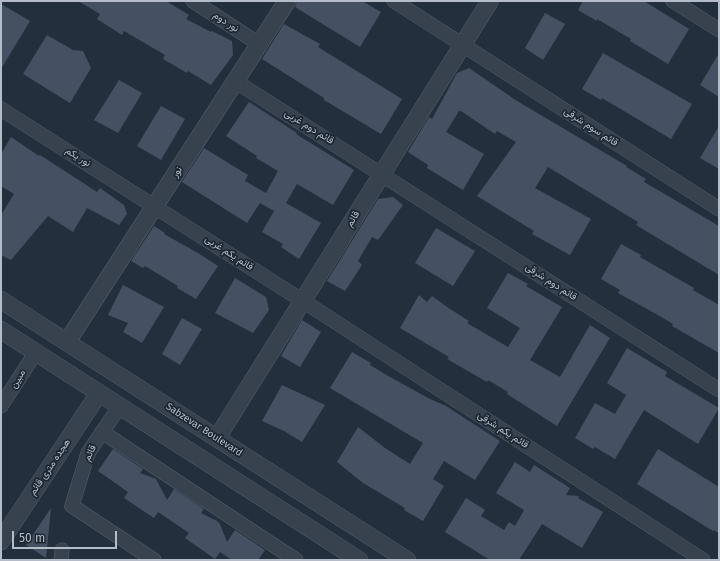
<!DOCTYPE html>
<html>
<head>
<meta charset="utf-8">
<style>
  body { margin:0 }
  #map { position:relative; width:720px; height:561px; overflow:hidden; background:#242f3e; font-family:"Fira Sans",sans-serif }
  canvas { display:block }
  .frame { position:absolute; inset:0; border:2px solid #b4bcc9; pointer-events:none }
  .scale { position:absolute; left:12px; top:531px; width:105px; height:18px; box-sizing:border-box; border:2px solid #b4bcc9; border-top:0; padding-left:5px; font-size:12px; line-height:14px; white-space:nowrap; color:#b4bcc9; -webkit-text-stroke:3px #1d2633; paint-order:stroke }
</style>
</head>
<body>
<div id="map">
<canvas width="720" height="561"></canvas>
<div class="frame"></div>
<div class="scale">50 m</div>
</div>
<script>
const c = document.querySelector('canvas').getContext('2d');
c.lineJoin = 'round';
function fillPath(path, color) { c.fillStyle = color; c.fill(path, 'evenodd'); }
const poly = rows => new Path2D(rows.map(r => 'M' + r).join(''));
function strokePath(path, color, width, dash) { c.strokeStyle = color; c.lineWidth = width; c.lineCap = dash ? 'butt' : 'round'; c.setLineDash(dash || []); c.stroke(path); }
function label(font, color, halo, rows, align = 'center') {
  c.font = font + ' "Fira Sans",Vazirmatn,sans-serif'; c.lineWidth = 3.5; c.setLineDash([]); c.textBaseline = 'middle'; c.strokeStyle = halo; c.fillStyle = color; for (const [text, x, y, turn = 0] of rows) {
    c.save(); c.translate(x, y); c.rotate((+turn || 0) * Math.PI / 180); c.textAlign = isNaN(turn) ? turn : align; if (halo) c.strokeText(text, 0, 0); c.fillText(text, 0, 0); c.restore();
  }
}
fillPath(poly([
  [78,1,166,1,189,15,186,19,211,32,212,31,232,41,233,55,211,85,188,71,187,73,163,59,165,55,124,31,122,35,97,19,100,14],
  [297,1,362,1,381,12,360,47,295,7],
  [583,1,644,1,689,29,668,64,630,41,631,39,597,19,597,21,578,10],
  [1,4,30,21,1,69],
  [545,13,565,24,543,60,525,48],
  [284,24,320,44,318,47,402,99,381,134,324,100,324,98,262,59],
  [47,35,73,50,83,51,91,68,70,103,23,74],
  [603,53,692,104,671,139,602,98,601,100,582,89],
  [719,53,719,97,700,85],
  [469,68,517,101,627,166,626,167,646,179,644,182,719,226,719,275,636,225,638,222,548,167,535,188,591,219,570,255,532,234,534,231,477,196,516,142,497,131,495,134,461,111,459,111,446,132,484,154,463,190,427,168,428,165,408,152,429,117,432,119,457,73],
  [119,80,142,93,118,133,94,120],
  [249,102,297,133,296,134,354,170,333,205,297,184,286,203,321,223,299,259,281,247,283,244,262,232,274,211,260,203,247,223,182,182,204,148,248,175,245,181,266,193,278,171,256,158,257,156,226,136],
  [161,106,185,119,161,160,137,146],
  [719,126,719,169,700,158],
  [11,137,39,156,40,155,97,192,100,188,124,205,127,214,119,225,87,208,73,232,48,216,11,260,1,255,1,215,14,194,1,186,1,154],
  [393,197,403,205,378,240,372,237,358,261,362,265,345,291,327,281,378,199],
  [154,226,165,233,164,234,198,253,218,266,196,299,177,288,178,286,145,266,143,268,131,261],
  [436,228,475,251,453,286,415,263],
  [621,244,641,255,640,257,694,288,693,290,719,305,719,353,672,326,673,324,658,315,618,293,620,290,601,279],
  [508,273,528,284,526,286,562,307,530,360,560,377,590,325,610,338,557,426,507,394,508,392,488,380,487,382,447,359,449,357,400,328,419,295,427,302,432,296,450,309,469,321,467,323,508,347,520,328,487,308],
  [235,278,266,297,269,310,253,333,215,313],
  [123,285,164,307,142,343,123,332,128,323,108,315],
  [182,318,202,329,180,365,162,354],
  [302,320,321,332,300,367,281,356],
  [627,348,667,372,665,376,719,408,698,444,644,410,615,459,595,447,593,449,575,438,595,403,615,414,626,395,607,383],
  [352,352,371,363,370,365,390,377,430,399,446,406,500,441,475,480,444,461,433,479,444,486,423,521,404,510,405,508,363,483,337,462,358,427,385,448,410,464,423,443,330,388],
  [282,385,325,405,302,442,284,431,262,421],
  [113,449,143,469,140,473,156,479,167,500,174,489,204,509,201,513,217,521,220,524,227,542,235,530,265,550,258,560,232,560,220,552,215,559,185,538,189,533,158,512,154,518,124,498,128,492,98,471],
  [658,449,719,487,719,533,713,530,713,531,637,484],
  [515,462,530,472,534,465,570,488,566,495,579,496,578,498,603,512,582,548,542,524,519,560,490,560,445,532,466,498,485,510,481,516,504,530,509,522,515,526,524,510,496,493],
  [51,508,46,558,26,545]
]), '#455162');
const minor = poly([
  [193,1,259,44],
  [394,1,719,209],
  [673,1,719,30],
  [235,81,719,390],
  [1,109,303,301,703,560],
  [1,406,36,352],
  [120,406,88,453,72,506,154,560],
  [102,432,296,560],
  [61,560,62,550]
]);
const tertiary = poly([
  [1,300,407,560],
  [1,330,359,560],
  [67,342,287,1],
  [217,438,490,1],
  [1,541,99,393]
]);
strokePath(minor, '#565f6c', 15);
strokePath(tertiary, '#565f6c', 18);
strokePath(minor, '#38414e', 14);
strokePath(tertiary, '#38414e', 17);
label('10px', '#b4bcc9', '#1d2633', [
  ["نور دوم",226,22,33],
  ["قائم دوم غربی",309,127,32],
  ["قائم سوم شرقی",591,127,33],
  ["نور یکم",78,157,32],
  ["نور",177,172,-57],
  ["قائم",353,219,-58],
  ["قائم یکم غربی",229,253,33],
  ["قائم دوم شرقی",551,282,33],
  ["مبین",18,379,-58],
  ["Sabzevar Boulevard",204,430,33],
  ["قائم یکم شرقی",503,430,33],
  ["قائم",90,453,-64],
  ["هجده متری قائم",50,467,-56]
]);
</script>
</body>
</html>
